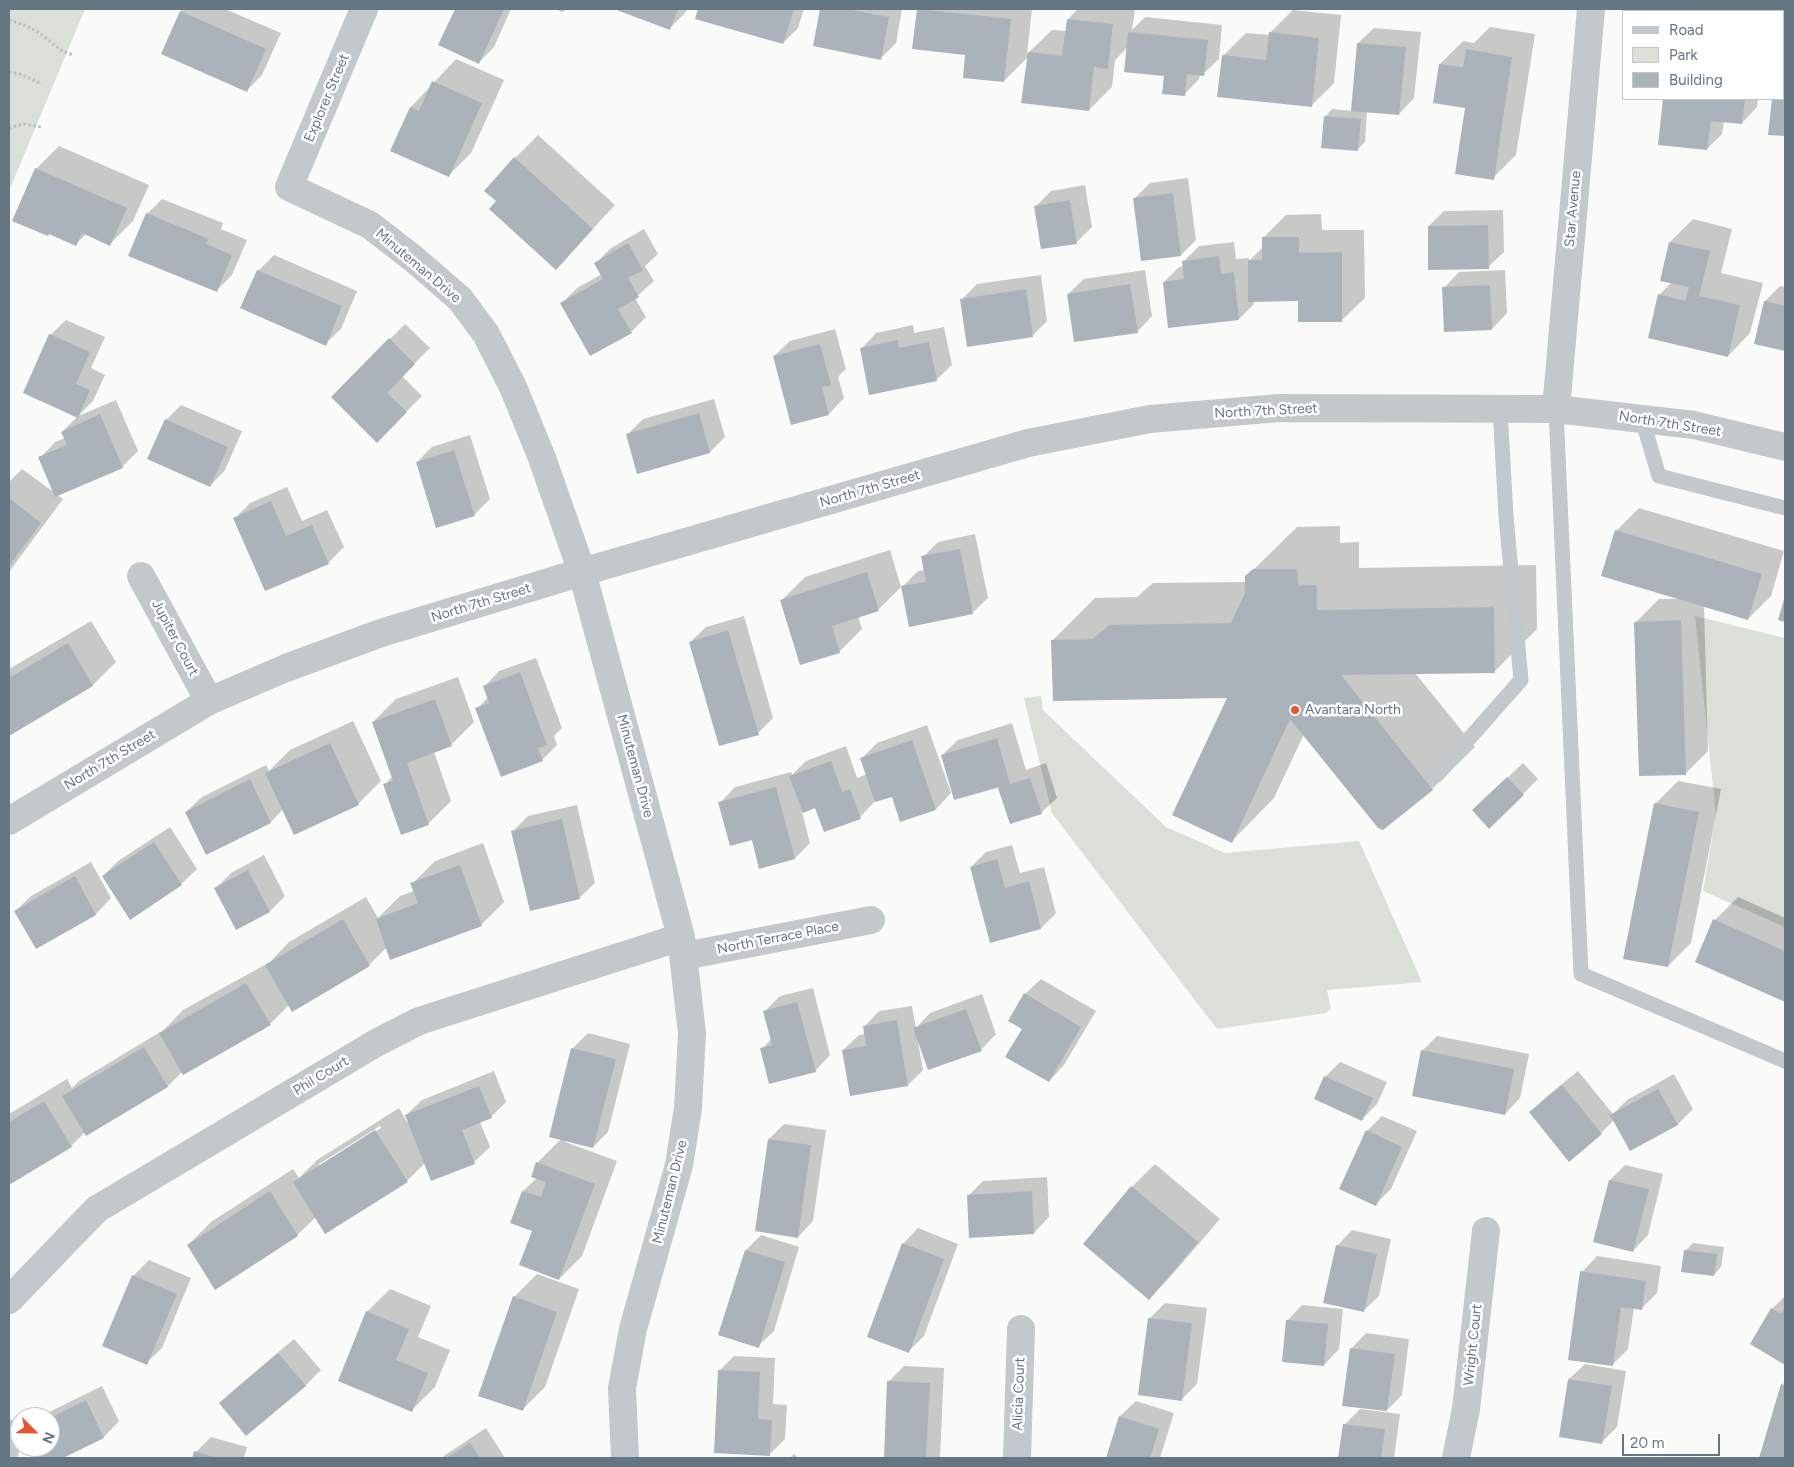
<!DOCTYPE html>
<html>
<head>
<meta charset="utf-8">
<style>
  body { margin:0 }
  #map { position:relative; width:1794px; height:1467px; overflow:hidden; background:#fafaf8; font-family:Figtree,sans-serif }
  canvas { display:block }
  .frame { position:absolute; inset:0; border:10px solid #657683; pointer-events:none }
  .legend { position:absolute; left:1622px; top:10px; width:162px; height:90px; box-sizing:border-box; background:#fff; border:1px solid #c1c8cd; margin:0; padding:6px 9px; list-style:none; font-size:15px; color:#657683 }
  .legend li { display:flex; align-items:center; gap:10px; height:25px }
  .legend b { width:25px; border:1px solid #c1c8cd }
  .north { position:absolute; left:10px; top:1407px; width:50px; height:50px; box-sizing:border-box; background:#fff; border:1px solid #c1c8cd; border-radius:50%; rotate:113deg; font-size:14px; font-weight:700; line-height:20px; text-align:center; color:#657683 }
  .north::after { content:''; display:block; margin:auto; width:18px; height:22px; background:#e4572e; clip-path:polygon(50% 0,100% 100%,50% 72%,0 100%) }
  .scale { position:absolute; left:1622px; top:1434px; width:98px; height:22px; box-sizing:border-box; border:2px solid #657683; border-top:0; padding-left:6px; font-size:15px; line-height:18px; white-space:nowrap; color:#657683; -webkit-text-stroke:4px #fff; paint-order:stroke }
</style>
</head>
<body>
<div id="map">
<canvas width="1794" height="1467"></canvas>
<div class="frame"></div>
<ul class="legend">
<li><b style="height:6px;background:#c3c8cc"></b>Road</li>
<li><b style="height:14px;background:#dadfd7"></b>Park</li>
<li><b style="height:14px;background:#aab3b9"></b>Building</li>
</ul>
<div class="north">N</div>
<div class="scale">20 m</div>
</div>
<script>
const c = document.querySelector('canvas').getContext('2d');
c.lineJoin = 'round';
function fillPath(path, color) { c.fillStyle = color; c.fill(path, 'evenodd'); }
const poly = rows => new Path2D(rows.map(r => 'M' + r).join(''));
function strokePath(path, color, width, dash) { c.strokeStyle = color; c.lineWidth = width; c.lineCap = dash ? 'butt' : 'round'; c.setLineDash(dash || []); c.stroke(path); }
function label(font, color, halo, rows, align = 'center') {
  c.font = font + ' Figtree,sans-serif'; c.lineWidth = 5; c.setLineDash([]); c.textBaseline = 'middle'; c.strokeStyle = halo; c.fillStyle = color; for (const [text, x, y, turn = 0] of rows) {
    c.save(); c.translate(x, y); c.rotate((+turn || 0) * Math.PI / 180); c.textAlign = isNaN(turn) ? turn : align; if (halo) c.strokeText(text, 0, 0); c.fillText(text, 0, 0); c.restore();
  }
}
fillPath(poly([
  [9,9,85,9,9,191],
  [1695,616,1785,638,1785,927,1703,891,1716,815],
  [1041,696,1043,710,1166,827,1225,853,1359,841,1422,982,1327,990,1331,1009,1326,1013,1217,1029,1052,813,1024,698]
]), '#dadfd7');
fillPath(poly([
  [184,9,225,9,281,33,262,75,247,90,163,53,181,11],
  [456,9,511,9,494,47,479,62,440,45],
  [554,9,566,9,563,12],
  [617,9,687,9,685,13,670,28],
  [699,9,804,9,798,28,783,43,696,18],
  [822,9,902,9,896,43,881,58,814,45],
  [918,9,1032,9,1027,54,1052,30,1066,31,1068,19,1078,9,1135,9,1132,30,1145,17,1222,25,1219,59,1203,74,1200,74,1199,79,1184,95,1165,74,1128,47,1115,60,1112,87,1089,110,1029,56,1004,81,967,54,914,48],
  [1293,10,1341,15,1334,83,1311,106,1223,56,1246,33,1270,35,1270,33],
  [1490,27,1535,34,1516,155,1493,178,1466,107,1434,101,1440,64,1463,41,1474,43],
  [1374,28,1421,32,1414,98,1399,114,1367,111,1365,142,1357,150,1325,117,1332,109,1352,111,1358,43],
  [456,59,504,80,471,153,448,176,391,151,411,107],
  [1785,66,1785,135,1770,133,1773,99,1783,99,1783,69],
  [1664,99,1758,99,1757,107,1742,123,1724,121,1722,134,1707,149,1659,144],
  [538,135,615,205,556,268,497,201,515,158],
  [59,146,149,185,133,221,110,244,86,234,76,244,36,169],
  [1188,178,1196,240,1181,255,1134,199,1150,183],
  [1085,185,1092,227,1076,243,1036,206,1051,191],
  [162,199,223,223,221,229,247,240,232,275,217,290,147,214],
  [1503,210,1504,252,1488,267,1429,226,1444,211],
  [1321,214,1322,230,1364,230,1365,298,1342,320,1299,300,1254,300,1254,304,1239,319,1164,282,1179,267,1184,266,1184,261,1199,246,1234,242,1236,259,1249,258,1249,261,1264,246,1263,238,1286,215],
  [1693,219,1732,229,1721,273,1763,283,1750,333,1728,356,1659,295,1672,282,1670,242],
  [644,229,658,254,645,266,654,281,635,298,646,317,631,332,561,304,577,288,602,274,596,263,611,248],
  [274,255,357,291,341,329,325,344,258,271],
  [1145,270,1152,316,1137,332,1068,294,1084,279],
  [1505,270,1507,313,1492,329,1444,288,1459,272],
  [1041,275,1047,321,1032,336,962,299,977,284],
  [1780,286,1785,287,1785,350,1755,343,1765,301],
  [66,320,105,337,91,368,105,375,93,401,78,416,50,335],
  [405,324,430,348,402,376,422,396,377,441,332,397],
  [913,325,914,333,944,327,952,365,936,380,861,349,876,333],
  [835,329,846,369,838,377,844,398,829,414,774,356,790,341],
  [714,399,725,437,710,452,638,473,628,434,643,419],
  [116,400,138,451,122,467,57,495,63,499,9,572,9,482,22,469,55,493,40,458,55,442,65,438,62,432,78,416],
  [181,405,242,431,225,470,210,486,166,420],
  [470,435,490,499,474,515,417,462,432,447],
  [287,487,302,521,327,510,344,547,328,563,235,518,250,503],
  [1639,508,1784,551,1771,596,1748,619,1704,605,1708,751,1685,774,1636,622,1659,599,1680,599,1616,531],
  [1340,526,1340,543,1359,542,1359,568,1536,565,1537,629,1494,672,1415,673,1475,747,1432,789,1304,734,1274,798,1232,841,1229,697,1053,640,1095,598,1137,597,1153,583,1246,582,1246,577,1297,527],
  [975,534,988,598,972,613,902,587,918,571,925,570,923,557,938,542],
  [890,550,901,587,878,610,858,616,862,629,839,652,782,600,805,577],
  [744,616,773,718,758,733,690,642,706,627],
  [91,621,116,662,93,685,9,734,9,669],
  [536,658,562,728,554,736,557,745,542,760,477,709,488,697,484,687,499,671],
  [458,677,474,722,451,745,434,752,451,801,428,824,384,785,393,776,373,722,396,699],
  [353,721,381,781,358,804,283,809,271,822,206,853,186,812,202,797,266,765,269,771,290,750],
  [1012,723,1026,770,1046,763,1057,798,1041,813,1011,823,999,786,942,755,958,740],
  [927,725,951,793,936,809,892,795,875,801,860,817,816,807,802,812,810,843,795,858,752,839,720,803,735,787,791,772,792,775,806,761,846,746,857,778,867,774,862,758,877,743],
  [1523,763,1538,779,1490,827,1489,795],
  [1678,781,1721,789,1691,943,1668,966,1655,804],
  [577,805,595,883,579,898,513,831,528,816],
  [170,827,197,869,181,884,103,876,118,861],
  [483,843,504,902,481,925,387,947,369,965,289,1005,270,1024,183,1071,168,1086,87,1135,85,1132,71,1146,9,1184,9,1114,67,1079,72,1088,79,1081,160,1032,160,1034,183,1010,270,962,289,942,366,897,378,918,400,896,414,891,412,884,435,861],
  [1012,845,1020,873,1044,867,1056,913,1041,928,991,942,971,867,986,852],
  [264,855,285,896,270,911,237,929,216,888,231,873],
  [91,862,111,898,96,914,36,947,16,911,31,896],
  [1738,897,1785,918,1785,1001,1696,962,1715,920],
  [1041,979,1096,1011,1064,1065,1049,1081,1023,1028,1025,994],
  [813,988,830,1055,815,1071,762,1049,771,1039,764,1012,780,996],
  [982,994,996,1034,981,1050,918,1042,923,1070,908,1085,843,1050,859,1035,865,1034,864,1027,879,1011,912,1006,916,1028,930,1013],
  [588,1033,630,1044,608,1132,593,1147,566,1140,565,1142,617,1161,582,1256,559,1279,534,1230,523,1191,537,1178,537,1163,561,1139,572,1049],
  [1437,1036,1529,1054,1520,1098,1505,1114,1422,1051],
  [1340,1062,1387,1082,1377,1104,1362,1119,1325,1077],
  [494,1071,506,1102,491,1117,480,1122,490,1147,474,1162,425,1163,407,1181,316,1217,297,1235,188,1245,211,1222,293,1169,299,1178,317,1160,399,1108,407,1122,409,1122,406,1115,422,1100],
  [380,1126,381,1128,319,1167,319,1164],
  [1578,1071,1613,1114,1627,1100,1674,1074,1693,1109,1678,1124,1631,1150,1614,1120,1601,1133,1531,1112,1546,1097],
  [1382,1116,1417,1131,1391,1189,1376,1204,1367,1131],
  [784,1124,826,1130,813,1221,798,1237,769,1139],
  [1155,1164,1220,1219,1171,1276,1149,1299,1084,1244,1132,1187],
  [1625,1165,1663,1174,1648,1235,1633,1251,1610,1180],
  [1047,1177,1049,1217,1034,1233,968,1196,983,1181],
  [918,1228,958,1244,924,1336,908,1352,903,1244],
  [1352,1230,1391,1239,1379,1296,1363,1311,1337,1246],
  [761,1235,799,1247,774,1331,758,1346,746,1250],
  [1693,1243,1724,1247,1721,1267,1714,1275,1683,1271,1686,1250],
  [1597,1256,1661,1266,1657,1293,1642,1308,1634,1307,1628,1349,1613,1364,1582,1272],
  [149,1260,191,1278,162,1348,146,1363,133,1276],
  [537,1274,579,1289,545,1387,522,1410,514,1297],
  [390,1289,431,1306,418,1337,450,1350,435,1387,412,1410,367,1312],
  [1785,1296,1785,1363,1752,1343,1772,1309],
  [1165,1303,1207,1308,1197,1384,1181,1400,1139,1394,1150,1318],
  [1302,1305,1343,1309,1339,1349,1324,1365,1287,1321],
  [1366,1333,1409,1339,1402,1395,1387,1410,1351,1349],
  [294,1339,321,1370,305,1386,220,1403,236,1388],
  [734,1356,775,1358,773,1404,787,1405,785,1439,770,1454,719,1371],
  [1585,1364,1626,1371,1617,1427,1601,1443,1569,1379],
  [904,1366,944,1368,940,1458,885,1458,889,1381],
  [1785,1382,1785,1458,1761,1458,1782,1385],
  [102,1386,119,1421,104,1437,61,1458,36,1458,30,1447,50,1447,50,1417,39,1417],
  [1136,1401,1174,1413,1160,1458,1107,1458,1120,1416],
  [1360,1409,1400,1414,1394,1458,1340,1458,1344,1425],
  [9,1419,20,1423,21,1447,17,1458,9,1458],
  [486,1428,505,1458,442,1458,445,1455],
  [211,1437,247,1447,244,1458,194,1458,196,1452],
  [794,1454,798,1458,790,1458]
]), '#0003');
fillPath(poly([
  [455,9,504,9,479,64,438,45],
  [614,9,678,9,670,30],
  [698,9,794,9,783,44,695,19],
  [820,9,847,9,889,17,881,60,813,46],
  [917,9,1011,19,1004,82,963,78,965,55,912,49],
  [180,11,266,49,247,92,161,54],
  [1067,19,1113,24,1108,69,1094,67,1089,111,1021,103,1028,52,1062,56],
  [1128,32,1208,40,1204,76,1187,74,1185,96,1162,94,1164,76,1124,72],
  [1269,32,1319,38,1312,107,1217,97,1222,55,1266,60],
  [1357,43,1406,47,1399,115,1351,111],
  [1466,49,1512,57,1494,180,1455,174,1465,108,1433,103,1439,64,1463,67],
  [1783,76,1785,76,1785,136,1768,135,1772,99,1783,99],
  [432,81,482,103,449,177,390,151,410,107,419,111],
  [1663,99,1745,99,1742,124,1711,121,1707,150,1658,145],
  [1324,116,1361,119,1358,151,1321,148],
  [514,157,593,229,556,270,489,209,496,201,484,191],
  [35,168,127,208,110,246,82,233,76,246,49,234,48,236,12,221],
  [1173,193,1181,256,1141,261,1133,198],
  [1070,200,1077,244,1041,249,1034,206],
  [146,213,209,239,206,244,232,255,217,292,128,256],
  [1488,225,1489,269,1428,270,1428,226],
  [1262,237,1299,237,1299,253,1342,252,1342,322,1298,322,1298,301,1248,302,1248,260,1262,260],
  [1669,242,1710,251,1699,296,1740,305,1728,357,1648,338,1658,294,1685,301,1689,287,1660,281],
  [628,243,643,270,628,278,639,297,618,309,632,333,590,356,560,303,603,279,594,263],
  [1219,256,1221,274,1234,272,1239,320,1168,328,1163,282,1184,279,1182,261],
  [257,270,342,306,326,346,240,308],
  [1130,284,1138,333,1074,342,1067,294],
  [1490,285,1492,330,1444,332,1442,287],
  [1026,289,1033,337,967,347,960,299],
  [1764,301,1785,306,1785,351,1754,344],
  [49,334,90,352,76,384,90,390,78,418,23,393],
  [389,338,415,364,387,393,407,412,377,443,331,397],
  [898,340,899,348,929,342,937,381,869,395,860,348],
  [820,344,831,385,822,387,829,415,791,425,773,356],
  [699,413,710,453,637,474,626,434],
  [100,414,123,468,55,497,38,457,67,445,61,432],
  [165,419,228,447,210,487,147,459],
  [454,450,475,516,436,528,416,462],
  [9,498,41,523,9,566],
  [271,501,286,536,312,525,329,564,265,591,233,518],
  [1615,530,1762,574,1748,620,1601,576],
  [960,549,973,614,909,627,901,586,926,582,921,556],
  [1253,569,1297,569,1298,585,1317,585,1317,610,1494,607,1495,673,1341,675,1433,790,1383,830,1378,828,1290,719,1232,843,1172,815,1227,698,1053,701,1051,640,1093,639,1109,625,1231,623,1245,593,1245,576],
  [867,572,879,611,832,626,840,653,800,665,780,600],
  [1785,596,1785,622,1778,620],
  [1681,620,1686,775,1639,776,1634,622],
  [728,630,759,735,719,746,689,642],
  [68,643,93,686,9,736,9,678],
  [520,672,547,745,538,748,543,761,501,777,475,708,489,703,483,686],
  [435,699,452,746,407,763,429,825,401,835,383,784,393,781,372,722],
  [997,738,1010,784,1030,778,1042,814,1010,824,998,788,1007,785,954,800,941,755],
  [912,740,936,810,900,822,892,797,875,802,860,758],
  [330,743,359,805,294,835,265,773],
  [831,761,842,792,850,789,861,819,824,832,815,808,803,813,789,776],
  [1507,777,1524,795,1489,829,1472,810],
  [250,779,271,823,206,855,185,812],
  [776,787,795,859,759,869,752,840,730,846,718,802],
  [1654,803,1699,812,1668,967,1623,959],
  [562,819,580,899,530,911,511,831],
  [154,842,182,885,130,920,102,876],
  [997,859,1005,888,1029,881,1041,929,990,943,970,867],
  [460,865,482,926,390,960,376,919,418,903,410,883],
  [248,870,270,912,236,930,214,888],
  [75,876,96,915,36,949,14,911],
  [343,919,370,966,292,1012,265,965],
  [1713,919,1785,951,1785,1002,1695,962],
  [246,983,271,1025,183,1075,159,1033],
  [1024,993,1081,1027,1049,1082,1005,1057,1022,1029,1008,1021],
  [797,1002,816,1072,769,1084,760,1048,772,1045,763,1011],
  [966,1009,982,1051,928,1070,913,1028],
  [897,1020,908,1086,850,1096,842,1050,866,1046,863,1026],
  [144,1047,168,1087,86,1136,62,1096],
  [571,1048,616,1059,593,1148,549,1137],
  [1421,1050,1514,1069,1505,1115,1412,1096],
  [1324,1076,1373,1098,1362,1121,1314,1099],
  [1562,1085,1602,1134,1569,1162,1529,1112],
  [479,1086,492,1118,462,1130,475,1164,431,1181,405,1115],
  [1658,1089,1678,1125,1630,1151,1610,1115],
  [44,1101,72,1147,9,1185,9,1122],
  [375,1130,408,1182,325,1234,293,1182],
  [1366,1130,1402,1147,1376,1206,1339,1189],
  [768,1139,811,1145,798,1238,755,1231],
  [536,1162,595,1184,559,1280,519,1265,532,1231,510,1223,522,1191,541,1197,546,1182,531,1177],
  [1609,1180,1649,1189,1633,1252,1593,1242],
  [1131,1186,1198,1242,1149,1300,1083,1244],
  [270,1191,298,1236,215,1290,187,1245],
  [1032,1191,1034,1234,969,1238,967,1195],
  [902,1243,944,1259,909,1353,867,1337],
  [1336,1245,1377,1254,1364,1312,1323,1303],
  [745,1250,785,1262,759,1348,718,1335],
  [1684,1250,1717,1254,1714,1276,1681,1272],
  [1580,1271,1646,1281,1642,1310,1621,1307,1613,1366,1568,1360],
  [132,1275,177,1294,147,1365,102,1346],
  [513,1296,557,1312,523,1411,478,1396],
  [1785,1307,1785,1365,1750,1344,1771,1308,1781,1314],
  [366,1311,409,1329,396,1360,428,1373,412,1412,338,1381],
  [1148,1318,1192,1323,1182,1401,1138,1395],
  [1286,1320,1328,1324,1324,1366,1282,1362],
  [1350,1348,1395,1354,1387,1411,1342,1406],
  [278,1353,306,1386,246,1436,219,1403],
  [718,1370,760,1372,758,1419,772,1420,770,1456,714,1453],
  [1568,1379,1612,1386,1602,1444,1559,1437],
  [887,1381,930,1383,926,1458,884,1458],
  [1781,1384,1785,1386,1785,1458,1759,1458],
  [86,1400,104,1438,63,1458,34,1458,29,1447,50,1447,50,1418],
  [1119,1416,1159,1429,1150,1458,1106,1458],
  [1343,1424,1385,1429,1381,1458,1338,1458],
  [470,1443,480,1458,446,1458],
  [194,1451,216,1458,192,1458]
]), '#aab3b9');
strokePath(poly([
  [9,20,27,26,40,33,62,51,73,55],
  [9,72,20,74,42,84],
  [9,128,23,124,42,127]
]), '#bbbfc2', 3, [2.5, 2.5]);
strokePath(poly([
  [1556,409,1581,974,1785,1061],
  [1642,419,1659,476,1785,508],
  [1437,775,1521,680,1506,516,1500,409]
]), '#c3c8cc', 15);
strokePath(poly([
  [364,9,289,187,370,225,415,260,460,299,486,334,513,387,542,458,582,572,681,937,692,1033,688,1108,679,1165,633,1329,622,1388,625,1458],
  [1556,409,1591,9],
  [141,576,209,701],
  [9,821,209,701,286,668,381,633,582,572,1028,443,1150,419,1279,408,1556,409,1694,425,1785,447],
  [684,956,871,920],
  [9,1300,97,1209,376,1043,419,1021,681,937],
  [1017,1458,1021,1329],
  [1456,1458,1466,1409,1486,1231]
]), '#c3c8cc', 28);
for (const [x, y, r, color] of [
  [1295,710,5,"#e4572e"]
]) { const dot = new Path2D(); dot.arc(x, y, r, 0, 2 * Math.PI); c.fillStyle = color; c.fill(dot); strokePath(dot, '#fff', 2); }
label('14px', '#657683', '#fff', [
  ["Explorer Street",327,98,-67],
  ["Star Avenue",1573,209,-85],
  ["Minuteman Drive",418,266,40],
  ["North 7th Street",1266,411,-3],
  ["North 7th Street",1670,424,9],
  ["North 7th Street",870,489,-16],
  ["North 7th Street",481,603,-17],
  ["Jupiter Court",175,638,62],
  ["North 7th Street",110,760,-31],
  ["Minuteman Drive",635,766,75],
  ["North Terrace Place",778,938,-11],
  ["Phil Court",321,1076,-31],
  ["Minuteman Drive",670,1192,-76],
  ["Wright Court",1473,1345,-84],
  ["Alicia Court",1019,1394,-88]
]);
label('14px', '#657683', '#fff', [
  ["Avantara North",1305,710]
], 'left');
</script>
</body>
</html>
